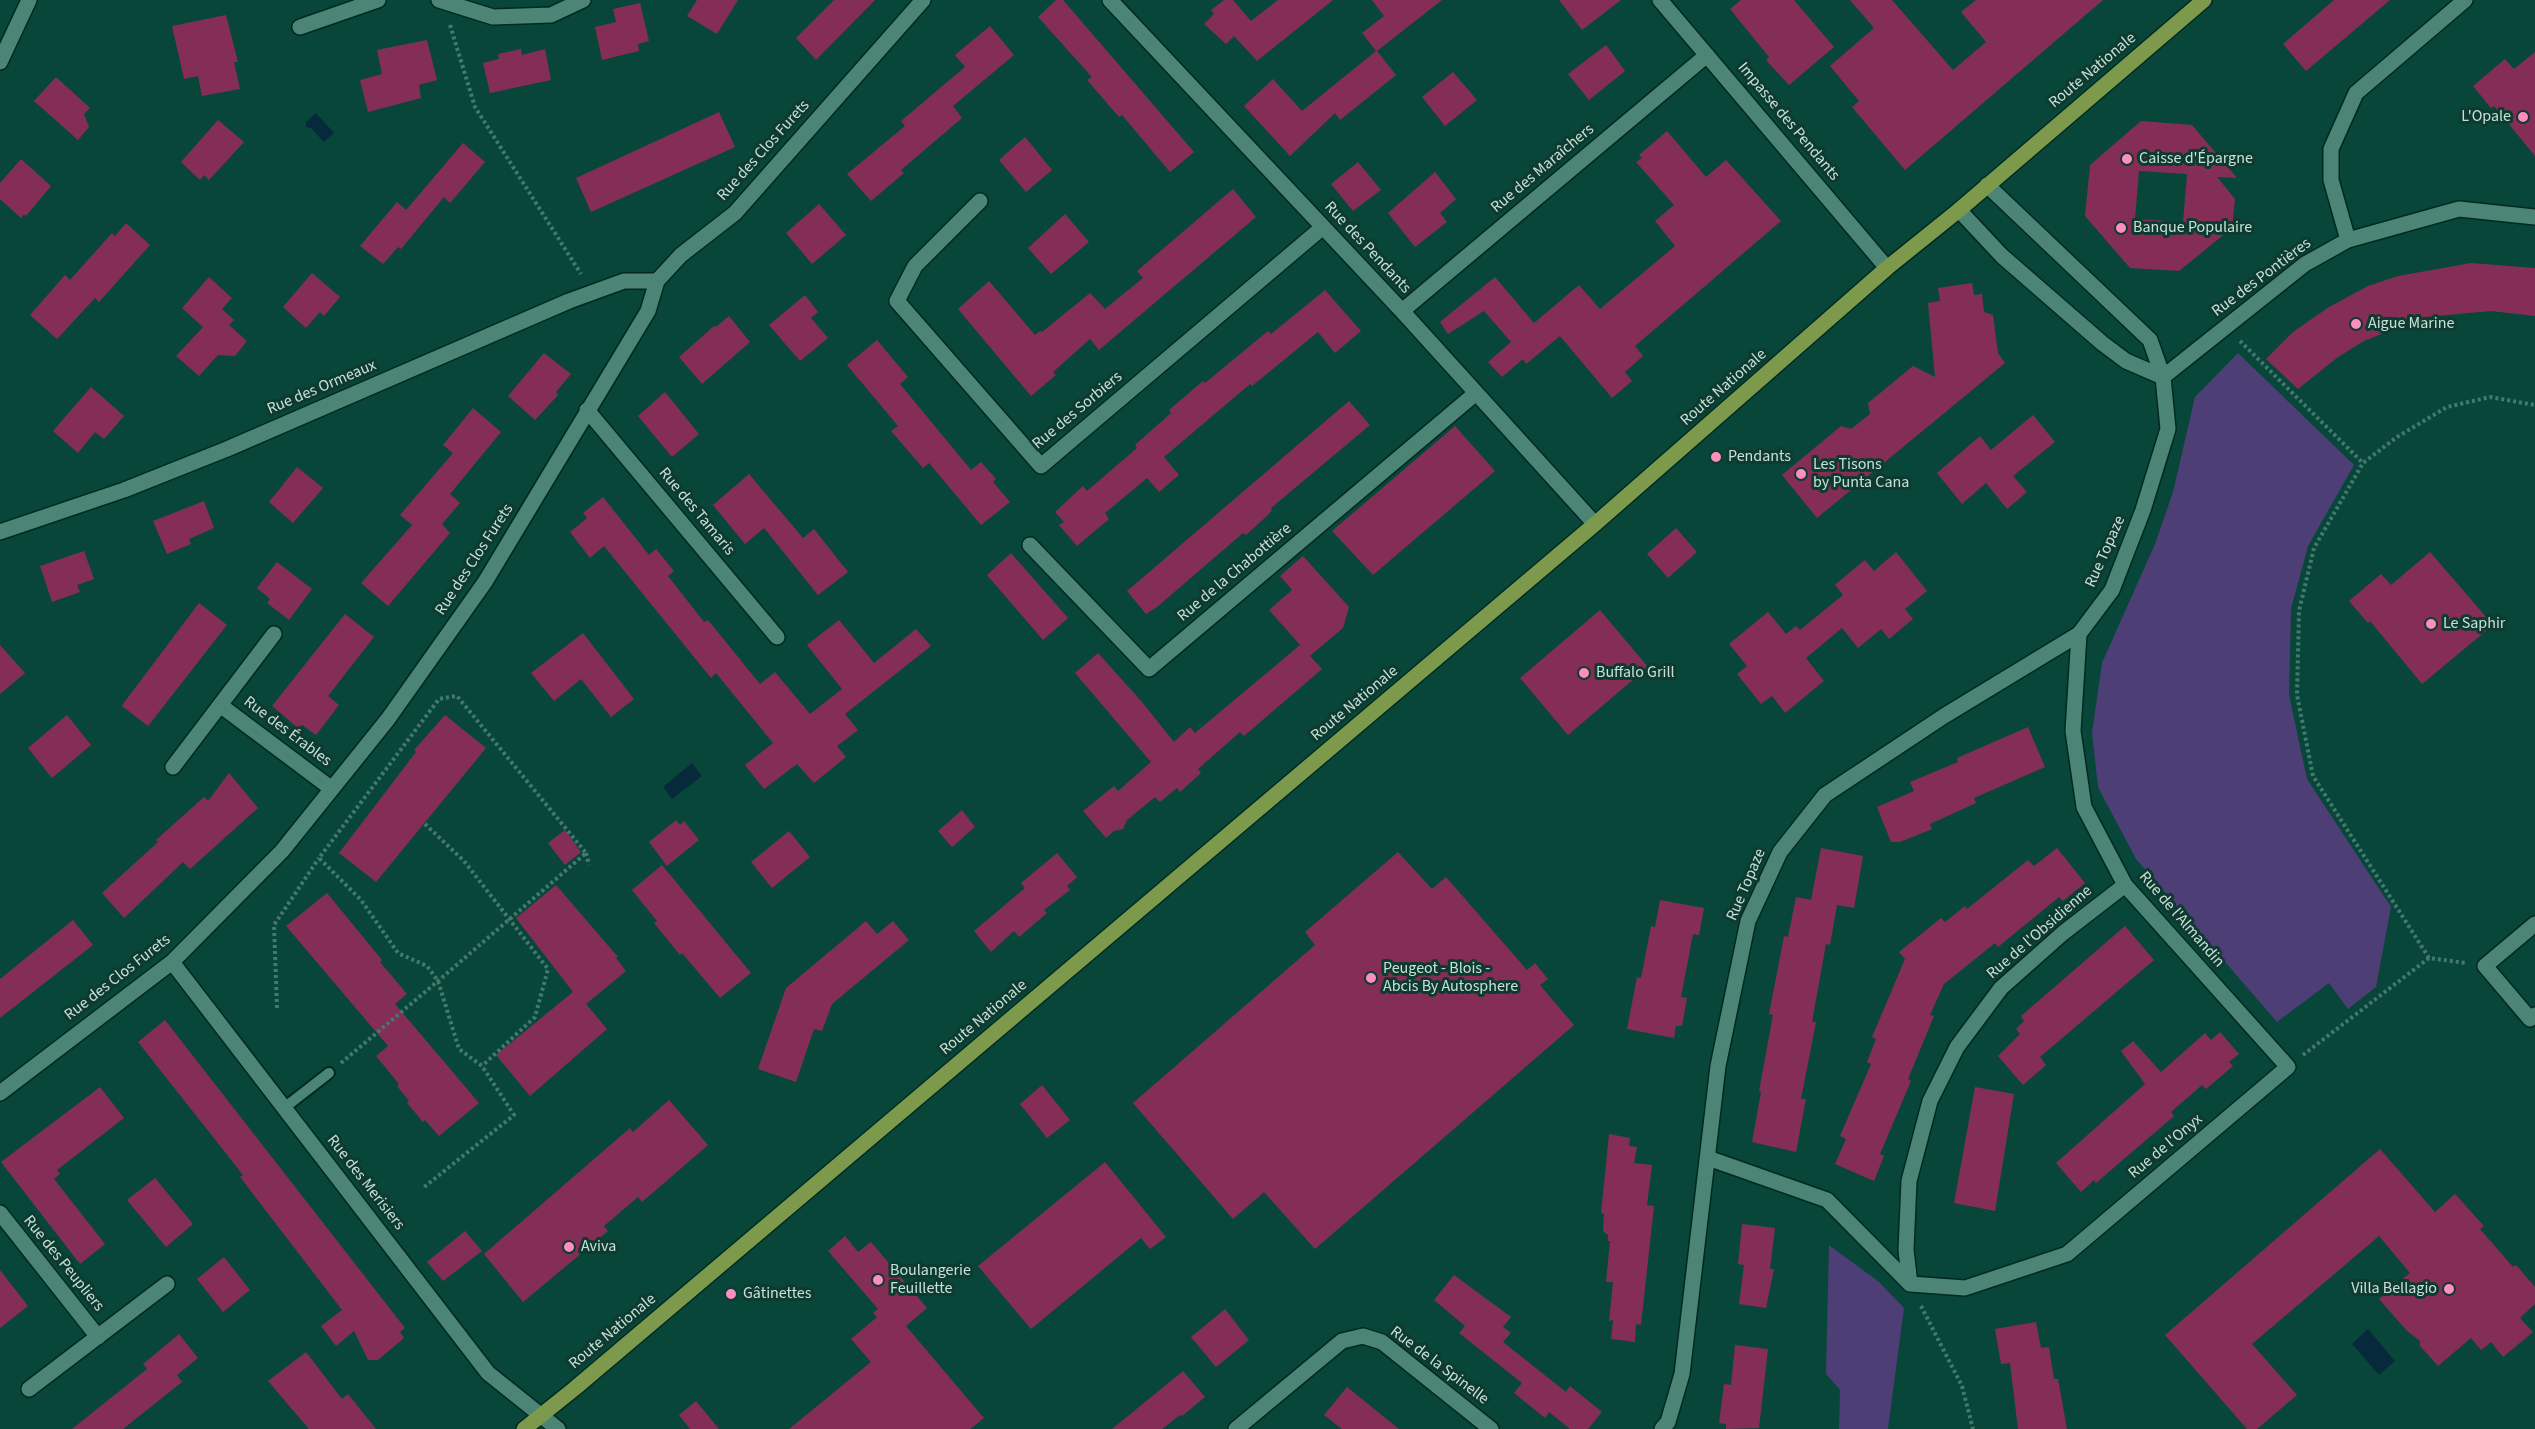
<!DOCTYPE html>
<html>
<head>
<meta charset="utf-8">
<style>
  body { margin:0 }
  canvas { display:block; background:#074639 }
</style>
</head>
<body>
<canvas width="2535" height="1429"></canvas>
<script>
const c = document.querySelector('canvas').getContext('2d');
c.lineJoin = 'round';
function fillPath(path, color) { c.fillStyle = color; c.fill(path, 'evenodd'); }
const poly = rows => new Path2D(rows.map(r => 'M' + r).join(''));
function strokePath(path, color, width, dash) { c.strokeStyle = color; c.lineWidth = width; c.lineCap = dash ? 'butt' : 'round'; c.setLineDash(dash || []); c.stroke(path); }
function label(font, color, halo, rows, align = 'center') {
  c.font = font + ' "Source Sans 3",sans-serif'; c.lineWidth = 6; c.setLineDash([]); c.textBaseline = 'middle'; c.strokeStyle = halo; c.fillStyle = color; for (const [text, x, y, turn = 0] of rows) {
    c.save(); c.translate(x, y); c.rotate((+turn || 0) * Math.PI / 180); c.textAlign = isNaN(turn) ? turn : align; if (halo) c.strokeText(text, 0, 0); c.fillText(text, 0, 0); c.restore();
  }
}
fillPath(poly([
  [2238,353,2354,465,2308,546,2291,609,2289,695,2307,779,2391,907,2376,987,2348,1009,2329,983,2277,1022,2136,859,2098,787,2092,733,2102,663,2155,544,2173,492,2195,397],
  [1829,1245,1879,1282,1904,1308,1888,1429,1839,1429,1840,1390,1826,1374]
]), '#4d3e75');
fillPath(poly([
  [316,113,334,133,324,142,311,128,306,127,306,122],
  [692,763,702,776,672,799,663,787],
  [2368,1329,2395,1361,2379,1375,2352,1344]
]), '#062a3b');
fillPath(poly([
  [697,0,738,0,717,34,687,16],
  [834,0,875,0,816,60,796,38],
  [1056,0,1063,0,1194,152,1170,172,1122,115,1119,117,1087,80,1092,77,1038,17],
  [1224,0,1233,0,1251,21,1278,0,1333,0,1257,61,1234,36,1226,44,1204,24,1214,14,1211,10],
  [1372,0,1442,0,1377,51,1396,75,1340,120,1335,113,1290,156,1244,106,1273,79,1302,111,1376,51,1362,33,1384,16],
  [1559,0,1621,0,1582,30],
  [1741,0,1794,0,1834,47,1789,85,1766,60,1769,57,1730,9],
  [1850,0,1892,0,1953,70,1986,42,1961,12,1976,0,2103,0,1905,170,1852,107,1859,101,1830,66,1874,28],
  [2334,0,2390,0,2306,71,2283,44],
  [640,3,649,41,638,44,639,51,602,60,595,27,616,22,613,9],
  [226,15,238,62,234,62,240,89,202,96,198,76,184,79,172,26],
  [990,26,1014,55,953,106,962,118,901,170,904,173,871,201,847,174,905,126,901,121,965,67,955,55],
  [427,40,437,80,419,85,421,98,368,112,360,80,382,74,377,50],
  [1606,45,1625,71,1589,100,1568,74],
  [521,49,522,55,545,49,551,80,490,93,483,63,499,59,498,54],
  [2535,52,2535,156,2494,106,2491,108,2473,86,2505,59,2514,69],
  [1453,72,1477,100,1445,126,1422,97],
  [56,77,90,108,84,114,89,127,78,140,34,101],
  [719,112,735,147,591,212,576,178],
  [218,120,244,142,209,180,204,175,200,180,181,162],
  [2141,121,2192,125,2237,178,2217,177,2235,199,2232,228,2179,271,2130,268,2085,216,2090,165],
  [2139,171,2187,174,2183,222,2135,219],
  [1667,131,1706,177,1726,160,1781,221,1635,346,1643,356,1625,372,1632,381,1612,398,1560,336,1526,364,1523,359,1502,377,1488,362,1511,342,1484,311,1448,334,1440,322,1495,277,1534,323,1579,285,1600,309,1675,246,1655,221,1674,205,1636,162,1642,158,1639,155],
  [1025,137,1052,170,1026,192,999,160],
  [463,143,485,162,450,203,444,197,401,249,398,247,383,264,360,246,397,202,406,210],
  [21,159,51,186,26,216,24,214,21,218,0,199,0,183],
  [1358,162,1381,190,1353,211,1331,184],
  [1435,172,1456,199,1440,213,1447,222,1415,247,1388,213],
  [1233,189,1256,217,1099,350,1090,339,1053,372,1056,375,1031,396,958,309,989,281,1035,335,1040,331,1042,332,1090,293,1105,309,1143,278,1137,271],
  [819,204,846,235,812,264,786,233],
  [1065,214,1089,242,1051,274,1028,248],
  [126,223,150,245,99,302,95,298,57,339,30,315,65,275,70,280,112,233,115,236],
  [2471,263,2535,268,2535,316,2491,311,2425,317,2364,341,2338,357,2298,389,2266,359,2293,332,2329,307,2368,286,2398,276],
  [312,273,340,297,324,316,320,312,306,328,283,307],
  [209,277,232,298,222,309,234,320,229,325,247,341,235,356,218,355,199,376,176,356,203,327,182,308],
  [1972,283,1974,295,1982,294,1984,312,1993,315,1998,353,2005,363,1817,518,1782,475,1841,426,1851,429,1870,414,1868,403,1913,366,1935,377,1928,303,1940,301,1938,288],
  [1325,290,1361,331,1335,353,1318,332,1252,386,1250,384,1164,457,1179,475,1159,492,1147,478,1105,513,1109,519,1077,546,1059,525,1064,522,1055,512,1083,486,1087,491,1137,448,1135,445,1171,413,1169,410,1203,381,1205,383,1268,331,1271,334],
  [805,295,818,312,811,318,828,338,800,361,769,325],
  [729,316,750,342,702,384,679,357,714,326,716,327],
  [877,340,908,377,900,384,971,470,981,462,996,479,993,482,1010,502,981,525,929,463,923,468,891,431,898,426,847,365],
  [544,353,571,374,556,392,558,395,535,420,508,396],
  [91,387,124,416,104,439,95,432,78,453,53,431],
  [665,392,699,434,672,457,638,416],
  [1349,401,1370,425,1271,508,1272,510,1267,516,1246,535,1243,533,1157,607,1146,614,1127,591],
  [473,408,501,432,450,494,460,503,442,524,450,533,388,606,361,583,412,525,400,515,453,453,443,445],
  [2033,415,2055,442,2013,476,2027,492,2007,509,1986,483,1962,504,1937,473,1980,436,1991,450],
  [1455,426,1495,471,1373,575,1332,531],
  [297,467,323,488,293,523,269,502],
  [749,474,803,538,814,529,848,572,818,595,764,528,745,544,713,505],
  [603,497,649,555,656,549,674,571,668,576,704,622,708,620,760,684,775,672,810,714,842,689,807,645,839,620,874,663,916,629,931,646,845,714,858,730,837,746,846,757,814,783,797,764,764,789,745,765,773,743,716,673,711,678,604,546,590,558,570,532,587,518,583,513],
  [204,501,214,528,189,539,191,544,167,554,153,521],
  [1676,528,1697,552,1668,578,1647,554],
  [84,551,94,579,77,585,80,592,52,602,40,566],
  [1896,552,1927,591,1905,609,1913,619,1889,639,1881,629,1858,648,1842,628,1806,658,1824,681,1785,713,1772,696,1761,704,1737,674,1747,666,1729,644,1768,612,1786,634,1796,626,1800,630,1843,595,1835,585,1849,573,1865,560,1874,571],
  [2430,552,2493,625,2422,684,2370,621,2368,623,2349,601,2381,574,2391,585],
  [1011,553,1068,618,1043,640,987,575],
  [1303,556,1349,607,1343,628,1310,656,1269,610,1292,590,1280,576],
  [277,562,312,589,289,620,267,603,270,599,257,588],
  [199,603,227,625,148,726,122,706,123,704],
  [1600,610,1648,667,1568,735,1520,678],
  [345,614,374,637,328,696,339,705,316,735,302,725,298,728,272,706],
  [583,633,634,699,611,717,581,679,554,701,531,673],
  [0,645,25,673,0,694],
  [1300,645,1322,669,1244,736,1240,732,1198,769,1201,773,1180,792,1177,788,1160,802,1155,797,1127,820,1123,829,1114,831,1106,838,1083,811,1114,786,1118,791,1151,762,1075,673,1098,653,1142,702,1174,742,1190,727,1195,733],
  [67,715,91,745,52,778,28,748],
  [445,715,486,748,376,882,339,853,416,752,414,750],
  [2028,727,2045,767,1974,798,1976,803,1930,824,1932,829,1900,842,1891,842,1877,807,1914,791,1910,782,1958,762,1957,758],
  [229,773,258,808,190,869,183,862,124,918,102,893,158,842,156,840,204,797,208,801],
  [962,810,975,827,952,847,938,831],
  [676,820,680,825,684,821,699,840,667,866,649,842],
  [565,830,581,852,565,865,548,843],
  [789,831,810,857,772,888,751,862],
  [1821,848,1863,856,1854,908,1837,905,1830,945,1826,944,1812,1022,1816,1022,1801,1099,1806,1099,1796,1152,1752,1142,1761,1092,1759,1091,1773,1015,1769,1014,1784,936,1788,937,1796,897,1811,900],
  [2057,848,2085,883,2063,901,2059,897,1998,947,1995,943,1944,984,1930,1015,1934,1016,1908,1079,1911,1081,1880,1154,1884,1156,1874,1181,1835,1164,1846,1139,1840,1136,1871,1064,1867,1062,1876,1039,1872,1037,1905,959,1899,952,1941,918,1945,922,1965,906,1967,909,2028,860,2034,866],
  [1398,852,1432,889,1446,877,1527,970,1535,963,1548,979,1540,985,1574,1025,1315,1249,1264,1192,1233,1219,1133,1103,1315,945,1305,932],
  [1057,853,1077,877,1067,886,1070,890,1044,910,1047,913,1019,937,1014,931,991,952,974,931,1025,888,1021,883],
  [662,865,751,973,720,998,682,953,680,955,654,923,657,921,632,890],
  [556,885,618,957,616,958,626,971,586,1004,607,1029,530,1096,496,1055,573,992,516,918],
  [327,893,382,960,380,962,407,994,395,1004,479,1103,439,1136,425,1120,423,1122,407,1103,409,1101,397,1086,399,1084,376,1056,388,1046,286,926],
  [1660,900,1704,908,1699,935,1693,934,1681,997,1687,998,1682,1026,1676,1026,1674,1038,1627,1029,1637,977,1641,978,1651,926,1655,927],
  [73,920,93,945,0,1018,0,979],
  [866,921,877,934,893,921,909,940,832,1004,822,1031,814,1029,796,1082,758,1069,786,988],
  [2125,926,2154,960,2040,1057,2046,1065,2023,1085,1998,1056,2020,1034,2016,1029,2024,1021,2021,1016],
  [165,1020,405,1328,400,1332,404,1338,378,1360,368,1360,354,1331,336,1346,321,1326,342,1310,240,1177,243,1175,138,1042],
  [2220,1032,2239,1054,2229,1062,2233,1066,2206,1089,2202,1085,2171,1112,2174,1116,2096,1183,2094,1180,2081,1192,2056,1163,2145,1084,2121,1051,2133,1041,2161,1072,2205,1033,2211,1040],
  [1042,1085,1070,1120,1047,1138,1020,1104],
  [100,1087,124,1118,57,1170,60,1174,54,1179,105,1244,80,1264,1,1162],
  [1975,1087,2014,1094,1995,1211,1954,1203],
  [669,1100,708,1145,642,1202,638,1197,604,1226,608,1231,523,1302,484,1254,630,1128,633,1132],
  [1609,1134,1630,1138,1629,1146,1637,1147,1634,1163,1652,1165,1647,1205,1654,1206,1641,1325,1636,1324,1635,1342,1611,1339,1613,1320,1609,1321,1613,1282,1606,1282,1610,1241,1608,1241,1608,1235,1603,1231,1604,1214,1601,1213],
  [2380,1149,2435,1212,2455,1194,2484,1226,2480,1229,2513,1267,2516,1265,2535,1287,2535,1304,2520,1318,2533,1332,2503,1357,2491,1342,2481,1350,2471,1338,2438,1366,2420,1346,2420,1341,2407,1331,2379,1299,2410,1273,2379,1236,2252,1344,2297,1395,2257,1429,2247,1429,2165,1335],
  [1105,1162,1166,1237,1150,1249,1141,1238,1031,1329,978,1266],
  [155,1178,193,1224,166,1247,127,1200],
  [1742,1224,1775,1228,1770,1269,1774,1269,1766,1308,1739,1304,1744,1265,1738,1264],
  [465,1231,482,1251,443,1281,427,1262],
  [845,1236,858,1252,871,1242,927,1308,906,1326,984,1418,970,1429,789,1429,871,1362,851,1339,877,1317,873,1313,878,1309,828,1251],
  [224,1257,250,1290,223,1312,197,1279],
  [0,1270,28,1306,0,1328],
  [1454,1275,1511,1317,1503,1327,1511,1333,1503,1342,1566,1392,1570,1386,1602,1412,1588,1429,1570,1429,1549,1412,1545,1418,1514,1393,1522,1383,1459,1333,1465,1326,1434,1300],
  [1225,1309,1249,1340,1216,1367,1191,1337],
  [2036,1322,2041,1348,2049,1347,2054,1379,2058,1379,2067,1429,2018,1429,2010,1363,2001,1364,1995,1329],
  [179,1334,198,1358,177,1375,182,1382,123,1429,72,1429,147,1369,143,1364],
  [1735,1345,1768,1349,1759,1428,1726,1429,1726,1424,1719,1423,1724,1384,1731,1385],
  [306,1352,342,1399,348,1394,376,1429,309,1429,268,1381],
  [1183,1371,1205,1397,1182,1416,1180,1415,1162,1429,1112,1429],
  [1347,1387,1399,1429,1342,1429,1324,1415],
  [696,1401,719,1429,690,1429,679,1415]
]), '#842e57');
const service = poly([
  [284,1108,329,1073]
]);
const minor = poly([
  [439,0,493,17,551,15,583,0],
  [1110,0,1402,311,1595,524],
  [1660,0,1887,268],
  [300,27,378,0],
  [0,62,29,0],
  [980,201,915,266,897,301,1041,466,1323,227],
  [1959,210,2002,256,2102,343,2126,361,2163,377],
  [2348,240,2331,180,2331,149,2356,93,2465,0],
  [1402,311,1707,55],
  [2163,377,2305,264,2348,240,2459,209,2535,217],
  [587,410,777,637],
  [0,532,124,490,227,449,569,301,624,281,657,281],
  [1030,545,1149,669,1476,393],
  [220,705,332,789],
  [173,767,274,634],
  [2535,924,2485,966,2530,1019,2535,1015],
  [172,962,488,1373,558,1429],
  [0,1093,172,962,282,851,388,719,485,582,648,311,657,281,681,255,735,213,923,0],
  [1708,1158,1827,1200,1910,1284,1965,1288,2067,1254,2288,1067,2125,885,2084,807,2073,731,2079,634],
  [0,1213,98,1337],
  [1910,1284,1906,1250,1909,1181,1930,1101,1957,1047,2001,988,2063,933,2125,885],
  [29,1389,167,1284],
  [1236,1429,1342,1341,1363,1336,1382,1342,1491,1429],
  [1662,1429,1668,1422,1682,1374,1718,1066,1748,921,1780,852,1825,795,1944,716,2079,634,2112,590,2143,510,2168,429,2163,377,2150,340,1987,185]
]);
const primary = poly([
  [524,1429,574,1389,1595,524,1887,268,1959,210,2204,0]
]);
strokePath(service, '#002a21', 14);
strokePath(minor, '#002a21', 18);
strokePath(primary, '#002a21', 18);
strokePath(poly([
  [450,25,475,107,581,274],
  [2240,341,2363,463],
  [425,824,464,861,548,969,535,1017,482,1066],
  [586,853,589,865],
  [2429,958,2313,776,2297,695,2299,611,2314,548,2363,463,2397,437,2447,407,2490,397,2535,405],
  [277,1008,274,925,319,858],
  [2303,1055,2429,958,2466,963],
  [341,1063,438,981,586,853,457,696,439,699,319,858,361,900,398,953,427,966,438,981,459,1049,482,1066,514,1115,423,1188],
  [1921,1306,1962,1386,1973,1429]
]), '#45796d', 4, [3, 3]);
strokePath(service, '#4c8475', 10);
strokePath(minor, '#4c8475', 15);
strokePath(primary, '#7d9a4c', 15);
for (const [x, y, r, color] of [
  [2523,117,6,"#fe8ebd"],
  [2127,159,6,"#fe8ebd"],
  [2121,228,6,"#fe8ebd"],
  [2356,324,6,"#fe8ebd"],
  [1716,457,6,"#fe8ebd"],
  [1801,474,6,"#fe8ebd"],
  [2431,624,6,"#fe8ebd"],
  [1584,673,6,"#fe8ebd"],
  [1371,978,6,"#fe8ebd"],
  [569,1247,6,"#fe8ebd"],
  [878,1280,6,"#fe8ebd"],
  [2449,1289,6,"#fe8ebd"],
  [731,1294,6,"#fe8ebd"]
]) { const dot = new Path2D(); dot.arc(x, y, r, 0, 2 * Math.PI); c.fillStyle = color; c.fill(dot); strokePath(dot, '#0e3a2f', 2); }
label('16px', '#c5e1d8', '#0e3a2f', [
  ["Route Nationale",2093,71,-40],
  ["Impasse des Pendants",1788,122,50],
  ["Rue des Clos Furets",764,151,-48],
  ["Rue des Maraîchers",1543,169,-40],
  ["Rue des Pendants",1367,248,47],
  ["Rue des Pontières",2262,278,-37],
  ["Rue des Ormeaux",322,388,-23],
  ["Route Nationale",1724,388,-41],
  ["Rue des Sorbiers",1078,411,-40],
  ["Rue des Tamaris",696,512,50],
  ["Rue Topaze",2106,552,-66],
  ["Rue des Clos Furets",475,560,-57],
  ["Rue de la Chabottière",1235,573,-40],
  ["Route Nationale",1355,704,-40],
  ["Rue des Érables",287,732,37],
  ["Rue Topaze",1747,885,-67],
  ["Rue de l'Almandin",2181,920,49],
  ["Rue de l'Obsidienne",2040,933,-41],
  ["Rue des Clos Furets",118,978,-38],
  ["Route Nationale",984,1018,-40],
  ["Rue de l'Onyx",2166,1147,-40],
  ["Rue des Merisiers",365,1183,52],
  ["Rue des Peupliers",63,1264,51],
  ["Route Nationale",613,1332,-40],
  ["Rue de la Spinelle",1439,1366,37]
]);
label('16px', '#c5e1d8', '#0e3a2f', [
  ["L'Opale",2511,117,"right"],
  ["Caisse d'Épargne",2139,159],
  ["Banque Populaire",2133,228],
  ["Aigue Marine",2368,324],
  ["Pendants",1728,457],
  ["Les Tisons",1813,465],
  ["by Punta Cana",1813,483],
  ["Le Saphir",2443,624],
  ["Buffalo Grill",1596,673],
  ["Peugeot - Blois -",1383,969],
  ["Abcis By Autosphere",1383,987],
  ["Aviva",581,1247],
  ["Boulangerie",890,1271],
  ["Feuillette",890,1289],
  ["Villa Bellagio",2437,1289,"right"],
  ["Gâtinettes",743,1294]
], 'left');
</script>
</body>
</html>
